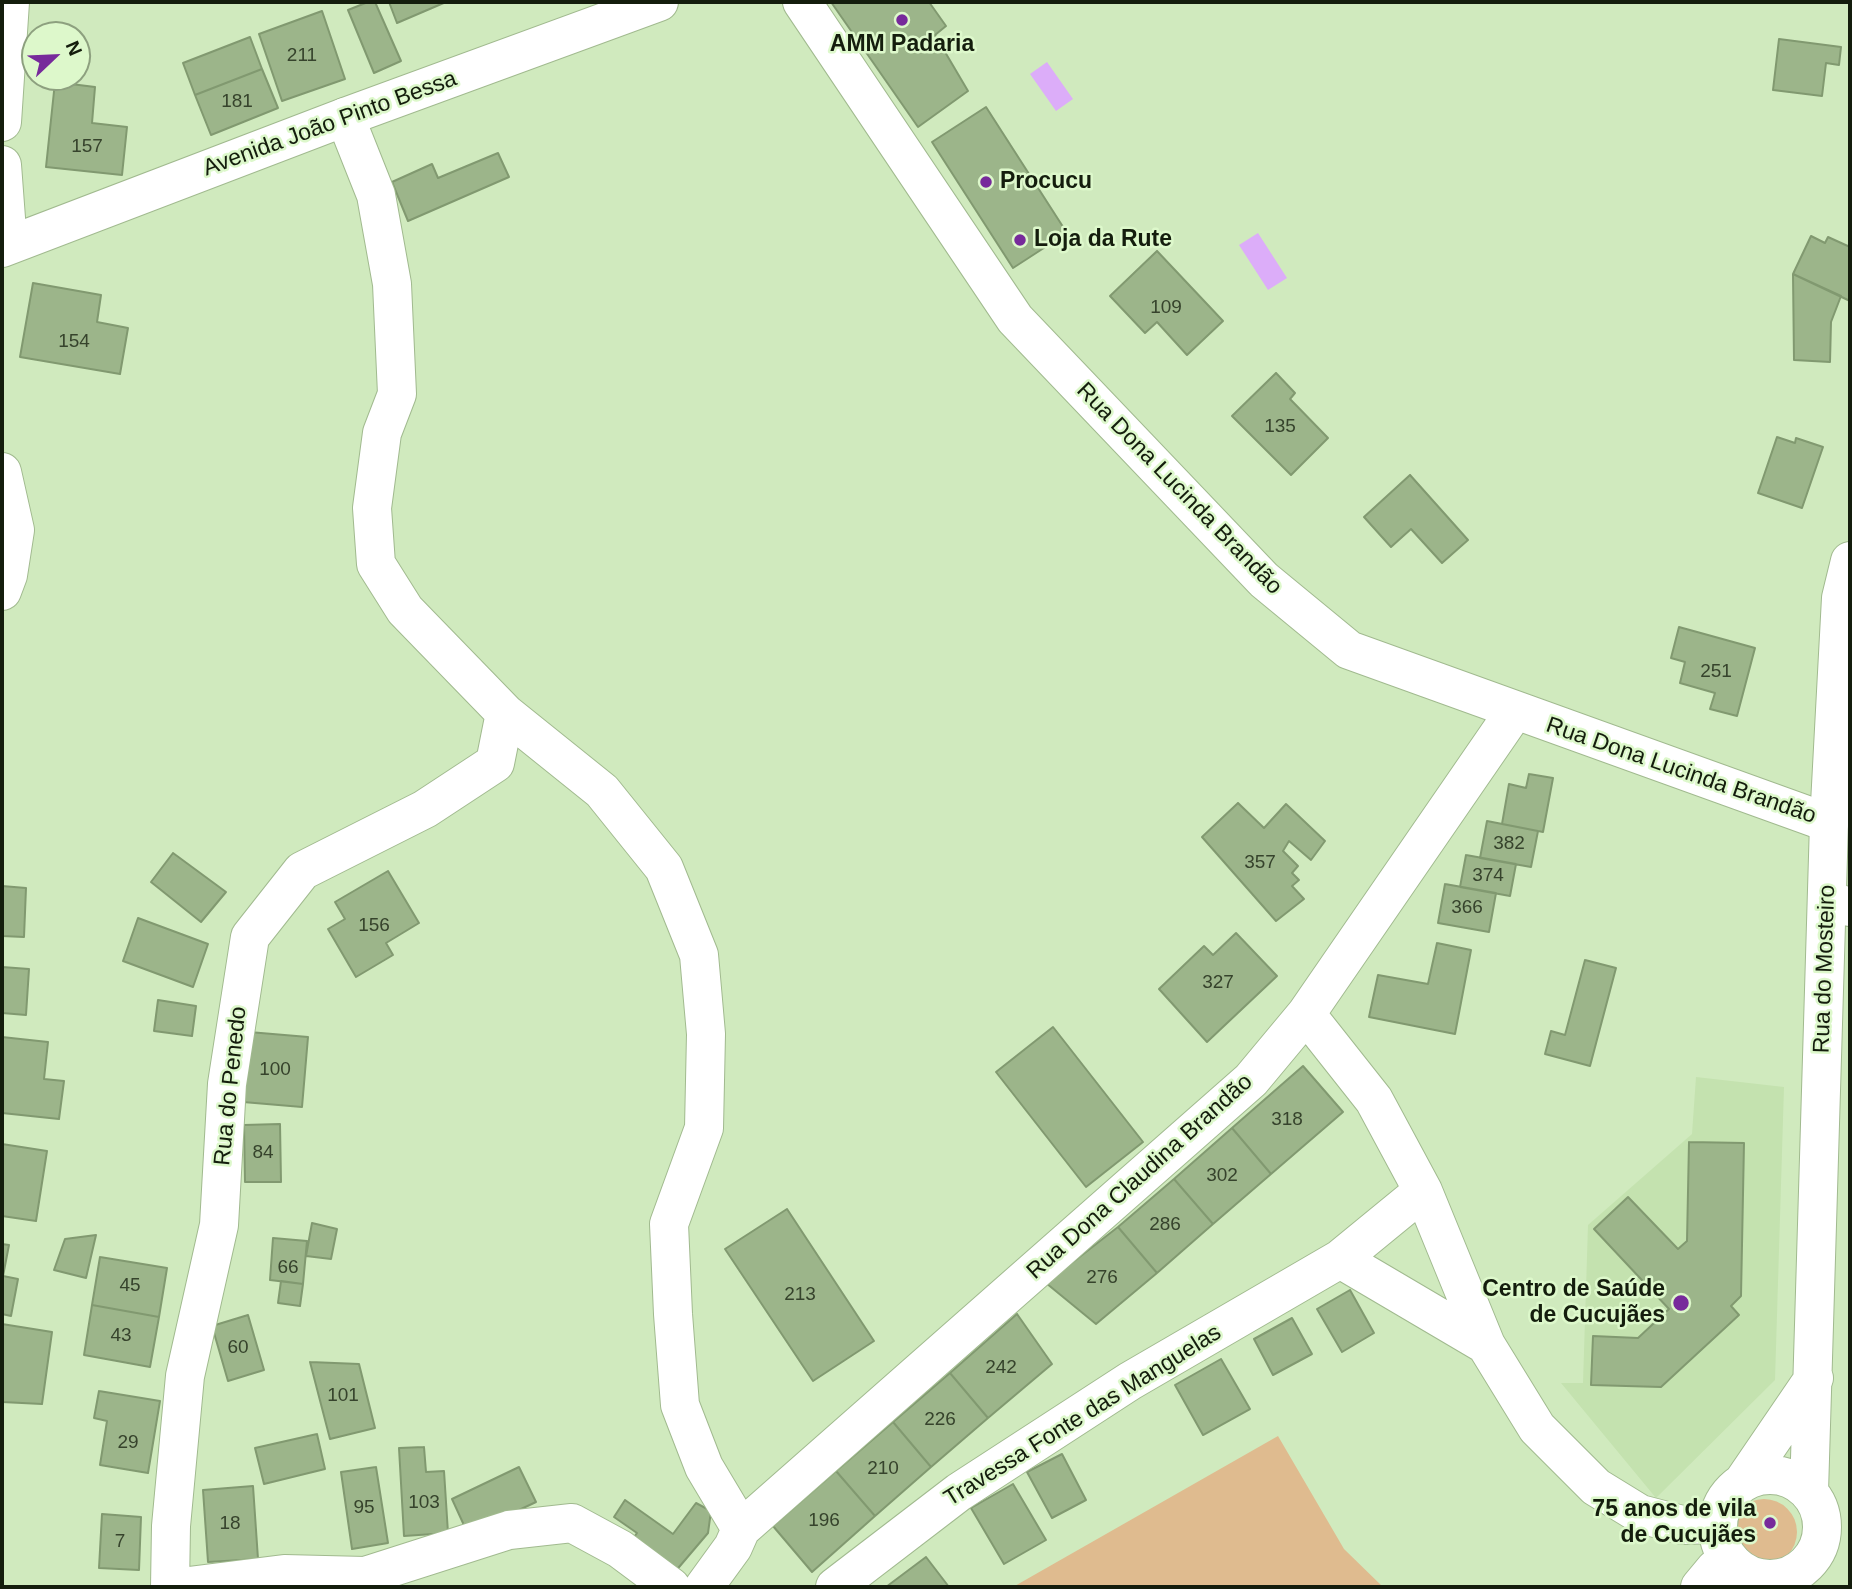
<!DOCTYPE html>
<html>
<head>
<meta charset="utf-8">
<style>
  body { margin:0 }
  #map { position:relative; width:1852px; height:1589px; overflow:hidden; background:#d0eabe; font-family:Helvetica,sans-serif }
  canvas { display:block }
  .frame { position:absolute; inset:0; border:4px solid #141d0d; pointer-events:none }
  .north { position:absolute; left:21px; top:21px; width:70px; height:70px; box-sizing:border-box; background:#ddf8cb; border:2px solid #8da07f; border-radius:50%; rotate:67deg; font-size:19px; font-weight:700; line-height:28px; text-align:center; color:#141d0d }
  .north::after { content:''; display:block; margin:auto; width:24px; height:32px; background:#772a9b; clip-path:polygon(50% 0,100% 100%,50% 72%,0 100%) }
</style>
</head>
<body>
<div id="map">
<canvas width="1852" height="1589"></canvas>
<div class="frame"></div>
<div class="north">N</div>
</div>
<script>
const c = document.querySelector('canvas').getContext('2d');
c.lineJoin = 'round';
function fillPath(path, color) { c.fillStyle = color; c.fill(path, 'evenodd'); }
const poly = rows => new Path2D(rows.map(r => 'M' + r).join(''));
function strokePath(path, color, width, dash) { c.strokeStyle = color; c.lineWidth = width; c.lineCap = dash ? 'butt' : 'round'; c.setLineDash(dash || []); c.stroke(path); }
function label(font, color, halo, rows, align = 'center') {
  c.font = font + ' Helvetica,sans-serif'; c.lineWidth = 5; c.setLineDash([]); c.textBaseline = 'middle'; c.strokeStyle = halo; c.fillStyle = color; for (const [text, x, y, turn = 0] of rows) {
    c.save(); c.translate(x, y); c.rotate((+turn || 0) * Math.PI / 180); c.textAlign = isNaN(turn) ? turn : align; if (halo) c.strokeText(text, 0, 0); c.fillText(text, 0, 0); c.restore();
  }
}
fillPath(poly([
  [1696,1077,1784,1087,1775,1380,1656,1498,1561,1383,1583,1383,1588,1225,1692,1134]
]), '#c4e2af');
fillPath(poly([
  [1278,1436,1344,1549,1383,1587,1013,1587],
  '1731 1532a33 33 0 1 1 66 0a33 33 0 1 1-66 0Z'
]), '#dfbb8f');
fillPath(poly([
  [1047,62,1073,99,1056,111,1030,74],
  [1258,233,1287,278,1268,290,1239,245]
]), '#dcadf9');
const building = poly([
  [368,2,375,2,401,61,374,73,348,10,368,2],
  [389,2,446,2,397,23,389,2],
  [831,2,929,2,946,26,935,35,968,91,918,127,831,2],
  [322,11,345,79,282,101,259,34,322,11],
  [250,37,262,69,195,95,183,63,250,37],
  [1779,39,1841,47,1839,65,1826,63,1822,96,1773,90,1779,39],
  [262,69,278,108,211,135,195,95,262,69],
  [55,82,95,87,92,123,127,127,122,175,46,167,55,82],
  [986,107,1067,233,1013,268,932,142,986,107],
  [498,153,509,177,408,221,392,182,432,164,438,178,498,153],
  [1811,236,1825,243,1828,237,1850,247,1850,301,1793,274,1811,236],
  [1157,251,1223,321,1187,355,1157,322,1145,333,1110,296,1157,251],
  [1793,274,1841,296,1831,322,1830,362,1794,360,1793,274],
  [33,283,101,295,97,322,128,328,120,374,20,357,33,283],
  [1276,373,1295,393,1290,399,1328,438,1291,475,1232,416,1276,373],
  [1777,437,1795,443,1796,438,1823,447,1802,508,1758,493,1777,437],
  [1410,475,1468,540,1442,563,1411,529,1391,547,1364,517,1410,475],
  [1679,627,1755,648,1737,716,1710,709,1715,693,1680,683,1685,662,1671,658,1679,627],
  [1529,774,1553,778,1543,832,1502,824,1509,784,1526,788,1529,774],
  [1238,803,1264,828,1286,804,1325,841,1311,860,1289,841,1283,851,1298,866,1292,873,1299,880,1292,886,1304,899,1276,921,1202,837,1238,803],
  [1487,821,1538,831,1531,867,1480,858,1487,821],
  [173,853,226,892,201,922,151,882,173,853],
  [1466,855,1516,864,1510,896,1460,887,1466,855],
  [388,871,419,923,386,943,393,955,356,977,328,929,345,919,335,902,388,871],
  [1445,884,1496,893,1489,932,1438,923,1445,884],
  [2,886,26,888,24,937,2,936,2,886],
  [138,918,208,944,193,987,123,961,138,918],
  [1236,933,1277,976,1207,1042,1159,989,1204,946,1213,955,1236,933],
  [1437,943,1471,950,1455,1034,1369,1017,1378,975,1428,984,1437,943],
  [1585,960,1616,968,1590,1066,1545,1054,1551,1031,1565,1035,1585,960],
  [2,967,29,969,26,1015,2,1013,2,967],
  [158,1000,196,1006,192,1036,154,1031,158,1000],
  [1053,1027,1143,1142,1086,1187,996,1072,1053,1027],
  [249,1032,308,1037,302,1107,243,1102,249,1032],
  [2,1037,48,1042,44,1079,64,1081,59,1119,2,1113,2,1037],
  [1303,1066,1343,1112,1271,1174,1232,1128,1303,1066],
  [280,1124,281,1182,245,1182,244,1125,280,1124],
  [1232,1128,1271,1174,1213,1224,1174,1179,1232,1128],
  [1689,1142,1744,1143,1741,1296,1731,1306,1739,1315,1661,1387,1591,1385,1593,1336,1638,1338,1669,1309,1594,1229,1628,1197,1678,1249,1687,1241,1689,1142],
  [2,1144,47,1151,36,1221,2,1216,2,1144],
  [1174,1179,1213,1224,1157,1273,1118,1227,1174,1179],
  [787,1209,874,1341,813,1381,725,1249,787,1209],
  [312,1223,337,1229,331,1259,306,1256,312,1223],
  [1118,1227,1157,1273,1096,1324,1046,1283,1118,1227],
  [96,1235,86,1278,54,1270,65,1239,96,1235],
  [273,1238,307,1241,303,1284,270,1280,273,1238],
  [2,1244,9,1245,3,1276,18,1279,11,1316,2,1314,2,1244],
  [100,1257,167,1268,159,1317,92,1305,100,1257],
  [281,1281,303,1284,300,1306,278,1303,281,1281],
  [1350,1290,1374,1333,1342,1352,1317,1309,1350,1290],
  [92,1305,159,1317,150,1367,84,1355,92,1305],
  [1017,1314,1052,1364,988,1418,950,1373,1017,1314],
  [248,1315,264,1370,228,1381,212,1326,248,1315],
  [1292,1318,1312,1354,1273,1375,1254,1339,1292,1318],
  [2,1324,52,1332,42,1404,2,1402,2,1324],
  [1221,1359,1250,1409,1203,1435,1175,1385,1221,1359],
  [310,1362,359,1364,375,1428,330,1439,310,1362],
  [950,1373,988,1418,931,1467,893,1422,950,1373],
  [99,1391,160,1401,148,1473,100,1465,107,1421,94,1418,99,1391],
  [893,1422,931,1467,875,1516,836,1471,893,1422],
  [317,1434,325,1469,264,1484,255,1448,317,1434],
  [424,1447,426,1472,444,1471,448,1533,404,1536,399,1448,424,1447],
  [1062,1454,1086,1500,1052,1518,1027,1472,1062,1454],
  [376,1467,388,1543,352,1549,341,1472,376,1467],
  [519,1467,536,1502,468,1534,452,1499,519,1467],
  [836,1471,875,1516,812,1572,773,1526,836,1471],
  [1013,1484,1046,1540,1004,1564,971,1508,1013,1484],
  [253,1486,258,1559,208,1562,203,1490,253,1486],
  [625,1500,673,1534,696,1503,711,1511,708,1533,674,1573,629,1544,637,1533,614,1517,625,1500],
  [102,1514,141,1517,139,1570,99,1568,102,1514],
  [926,1557,949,1587,886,1587,926,1557]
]);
fillPath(building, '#9cb58a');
strokePath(building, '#819970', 2);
const street = poly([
  [802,2,1015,319,1264,580,1349,650,1829,823],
  [345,117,376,195,392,284,397,394,382,433,372,508,376,564,405,610,505,713,602,791,664,868,699,955,706,1034,704,1128,669,1224,673,1314,680,1405,704,1467,741,1529],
  [2,122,10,2],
  [2,165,8,245],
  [2,472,15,530,8,575,2,591],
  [1827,900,1850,907],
  [1306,1014,1374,1100,1423,1191,1486,1345,1537,1428,1596,1487,1640,1514,1682,1525,1718,1524],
  [1340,1259,1486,1345],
  [170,1587,171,1526,185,1376,219,1225,227,1084,250,937,302,871,425,809,495,763,505,713],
  [181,1587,284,1574,365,1576,509,1530,572,1523,620,1549,671,1587],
  [704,1587,733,1547,741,1529,1251,1080,1306,1014,1514,712],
  [835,1587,959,1492,1130,1381,1340,1259,1423,1191],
  [1700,1587,1715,1569,1733,1564]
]);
const secondary = poly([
  [2,248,345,117,659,2],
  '1718 1527a52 52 0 1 1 104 0a52 52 0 1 1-104 0Z',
  [1743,1482,1814,1378],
  [1809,1492,1829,823,1841,598,1850,561]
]);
strokePath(street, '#a1ba8f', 40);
strokePath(secondary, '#a1ba8f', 40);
strokePath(street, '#fff', 38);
strokePath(secondary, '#fff', 38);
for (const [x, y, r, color] of [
  [902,20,7,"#772a9b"],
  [986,182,7,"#772a9b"],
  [1020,240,7,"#772a9b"],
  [1681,1303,9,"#772a9b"],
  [1770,1523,7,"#772a9b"]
]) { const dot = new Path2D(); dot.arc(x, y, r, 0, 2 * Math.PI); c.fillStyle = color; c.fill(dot); strokePath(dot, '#ddf8cb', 2.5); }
label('19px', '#36432c', null, [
  ["211",302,56],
  ["181",237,102],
  ["157",87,147],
  ["109",1166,308],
  ["154",74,342],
  ["135",1280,427],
  ["251",1716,672],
  ["382",1509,844],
  ["357",1260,863],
  ["374",1488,876],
  ["366",1467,908],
  ["156",374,926],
  ["327",1218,983],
  ["100",275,1070],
  ["318",1287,1120],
  ["84",263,1153],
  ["302",1222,1176],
  ["286",1165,1225],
  ["66",288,1268],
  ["276",1102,1278],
  ["45",130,1286],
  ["213",800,1295],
  ["43",121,1336],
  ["60",238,1348],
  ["242",1001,1368],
  ["101",343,1396],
  ["226",940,1420],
  ["29",128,1443],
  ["210",883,1469],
  ["103",424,1503],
  ["95",364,1508],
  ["196",824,1521],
  ["18",230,1524],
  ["7",120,1542]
]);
label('bold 23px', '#141d0d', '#ddf8cb', [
  ["AMM Padaria",902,45,"center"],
  ["Procucu",1000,182],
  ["Loja da Rute",1034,240],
  ["Centro de Saúde",1665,1290,"right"],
  ["de Cucujães",1665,1316,"right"],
  ["75 anos de vila",1756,1510,"right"],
  ["de Cucujães",1756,1536,"right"]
], 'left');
label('23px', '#141d0d', '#ddf8cb', [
  ["Avenida João Pinto Bessa",330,124,-20],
  ["Rua Dona Lucinda Brandão",1179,489,46],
  ["Rua Dona Lucinda Brandão",1681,771,19],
  ["Rua do Mosteiro",1825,969,-88],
  ["Rua do Penedo",231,1086,-84],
  ["Rua Dona Claudina Brandão",1140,1177,-42],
  ["Travessa Fonte das Manguelas",1083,1416,-32]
]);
</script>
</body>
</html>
